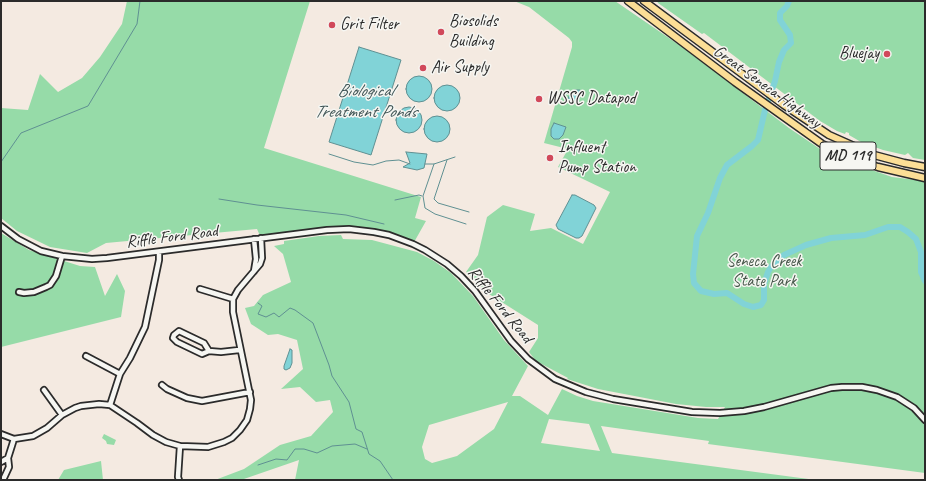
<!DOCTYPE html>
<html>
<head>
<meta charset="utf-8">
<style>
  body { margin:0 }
  #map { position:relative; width:926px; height:481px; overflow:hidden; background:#f4eae1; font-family:Caveat,sans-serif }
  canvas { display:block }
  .frame { position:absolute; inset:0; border:2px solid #2b2b2b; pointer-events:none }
</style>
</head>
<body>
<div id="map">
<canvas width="926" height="481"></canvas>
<div class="frame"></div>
</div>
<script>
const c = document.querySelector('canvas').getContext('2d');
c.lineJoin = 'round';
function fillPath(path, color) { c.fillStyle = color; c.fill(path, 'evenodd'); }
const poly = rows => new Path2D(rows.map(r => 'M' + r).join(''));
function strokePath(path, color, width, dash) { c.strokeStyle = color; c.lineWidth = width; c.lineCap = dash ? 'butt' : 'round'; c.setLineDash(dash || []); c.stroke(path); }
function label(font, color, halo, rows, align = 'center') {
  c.font = font + ' Caveat,sans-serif'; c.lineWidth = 3; c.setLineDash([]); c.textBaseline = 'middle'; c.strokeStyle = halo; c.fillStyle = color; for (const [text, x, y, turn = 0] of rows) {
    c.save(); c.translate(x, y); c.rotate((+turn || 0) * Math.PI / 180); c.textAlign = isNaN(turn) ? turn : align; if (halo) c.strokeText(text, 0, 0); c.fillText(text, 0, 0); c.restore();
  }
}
fillPath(poly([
  [127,1,310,1,264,148,421,197,415,218,426,221,413,244,402,239,349,229,261,238,257,229,106,243,87,253,50,247,17,231,1,218,1,108,28,110,40,74,58,92,82,78,100,57,122,24],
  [514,1,615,1,682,47,789,128,820,149,846,161,892,177,925,181,925,473,708,444,709,441,601,426,612,453,816,480,295,480,299,460,241,480,215,480,244,469,280,445,311,436,333,412,330,400,316,402,300,387,281,389,303,369,297,340,278,334,268,335,251,324,245,308,254,306,263,295,291,282,283,254,274,246,284,244,284,241,319,236,341,235,343,239,372,240,417,252,434,261,451,273,473,296,504,340,528,366,512,396,520,396,548,415,562,389,577,396,593,401,698,418,718,419,725,407,706,407,676,404,598,389,567,379,568,378,536,361,529,352,538,338,538,325,489,294,466,272,478,255,487,217,503,205,535,214,530,231,551,228,583,244,610,192,558,167,568,149,544,143,572,47,572,42,569,38,529,7],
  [508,402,494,429,457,456,432,463,425,459,422,447,429,425],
  [549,419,589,424,600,451,541,443],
  [657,1,925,1,925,160,913,158,908,153,905,155,883,150,861,142,849,135,849,133,846,132,845,134,837,131,820,121,704,33,702,34,658,3],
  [1,233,29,250,80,266,95,267,105,296,117,274,125,291,121,317,1,347],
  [104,434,116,440,114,445,107,444,106,441,102,438],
  [101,461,103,480,58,480,64,470]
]), '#96dba8');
const water = poly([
  [359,47,401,60,371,155,329,142,359,47],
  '406 89a13 13 0 1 1 26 0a13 13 0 1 1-26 0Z',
  '434 98a13 13 0 1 1 26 0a13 13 0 1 1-26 0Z',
  [575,90,580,90,581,95,577,102,572,103,568,100,569,96,575,90],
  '396 120a13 13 0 1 1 26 0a13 13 0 1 1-26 0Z',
  '424 129a13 13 0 1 1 26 0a13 13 0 1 1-26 0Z',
  [554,123,566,127,563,135,559,139,554,139,551,136,551,129,554,123],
  [406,152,427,154,424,168,417,170,403,167,410,163,406,152],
  [572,195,575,195,594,205,596,208,582,236,579,238,576,238,558,229,556,225,572,195],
  [290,349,292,350,292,363,290,368,286,370,284,369,284,366,290,349]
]);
fillPath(water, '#81d3d7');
strokePath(water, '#5f9092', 1);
strokePath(poly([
  [329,154,354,162,373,165,386,161,399,160,410,164],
  [447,160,434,199,438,203,469,212],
  [1,162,21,133,88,106,137,24,140,1],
  [425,164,434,164,455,157],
  [434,164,423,196,425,208,435,214,466,224],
  [219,199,257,205,346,215,384,224],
  [395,200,419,195,422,196],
  [258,303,262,306,258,314,266,317,274,313,279,317,290,308,295,310,313,323,329,365,332,376,349,402,356,429,362,432,369,454,380,461,393,480],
  [258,465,276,459,287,460,295,449,304,449,317,453,332,446,355,444,367,449]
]), '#5f9092', 1);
strokePath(poly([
  [789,1,787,6,780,13,780,20,790,35,791,43,784,50,779,62,775,81,765,110,758,140,752,146,727,165,720,178,708,213,697,236,693,274,694,283,701,291,714,294,727,293,744,304,753,307,761,305,764,300,764,284,768,272,771,267,784,255,806,245,831,238,865,235,888,227,900,227,908,232,916,239,921,252,921,272,925,281]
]), '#81d3d7', 6);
const minor = poly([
  [1,226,18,239,41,251,62,256,92,259,107,258,327,230,349,229,374,232,389,235,413,244,425,250,447,264,461,276,475,291,511,341,528,359,555,379,586,392,613,399,692,412,720,413,744,411,764,407,831,388,842,387,862,387,877,390,897,397,914,408,925,420],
  [254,271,256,259,254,239],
  [200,289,233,299],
  [19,292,24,293,34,292,46,287,50,285,56,276,62,256],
  [209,351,202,354,177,342,173,338,174,335,179,331,181,332,204,343,209,351,221,352,239,350],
  [86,356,120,374],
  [162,385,167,389,187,398,202,401,250,392],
  [44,390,62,415],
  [110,405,120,374,130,358,145,327,159,260,159,252],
  [1,434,14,439,33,436,47,428,62,415,75,408,81,406,99,404,110,405,137,423,153,435,166,442,180,446,208,447,224,442,232,438,240,430,247,420,250,409,251,400,233,312,233,299,238,290,260,264,262,258,261,238],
  [1,462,8,458],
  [3,480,9,467,8,458,14,439],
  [179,480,178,477,180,446]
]);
const major = poly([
  [628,1,735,82,822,144,855,160,878,167,925,178],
  [644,1,784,105,829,135,874,155,904,163,925,167]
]);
strokePath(minor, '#2b2b2b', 8);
strokePath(major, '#2b2b2b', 9);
strokePath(minor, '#f6f6f2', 4.5);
strokePath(major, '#fcde96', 6);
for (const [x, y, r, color] of [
  [332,25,4,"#d1495b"],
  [441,32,4,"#d1495b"],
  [887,54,4,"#d1495b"],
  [423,68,4,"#d1495b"],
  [539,99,4,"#d1495b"],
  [550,158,4,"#d1495b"]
]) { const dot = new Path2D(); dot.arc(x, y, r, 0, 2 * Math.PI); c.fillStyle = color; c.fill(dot); strokePath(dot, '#f6f6f2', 1.5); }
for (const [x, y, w] of [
  [848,156,56]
]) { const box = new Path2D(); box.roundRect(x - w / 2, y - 14, w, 28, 3); c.fillStyle = '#f6f6f2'; c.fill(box); strokePath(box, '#2b2b2b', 1); }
label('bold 16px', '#2b2b2b', null, [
  ["MD 119",848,156]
]);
label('17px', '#2b2b2b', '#f6f6f2', [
  ["Biosolids",449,22],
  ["Building",449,42],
  ["Grit Filter",340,25],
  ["Bluejay",879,54,"right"],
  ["Air Supply",431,68],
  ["WSSC Datapod",547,99],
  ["Influent",558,148],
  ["Pump Station",558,168]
], 'left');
label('17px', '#2b2b2b', '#f6f6f2', [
  ["Great Seneca Highway",767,87,36],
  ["Riffle Ford Road",172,237,-7],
  ["Riffle Ford Road",500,305,51]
]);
label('17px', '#46574a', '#f6f6f2', [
  ["Seneca Creek",764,262],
  ["State Park",764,282]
]);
label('italic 18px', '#405556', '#f6f6f2', [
  ["Biological",365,91],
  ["Treatment Ponds",365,112]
]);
</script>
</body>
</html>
